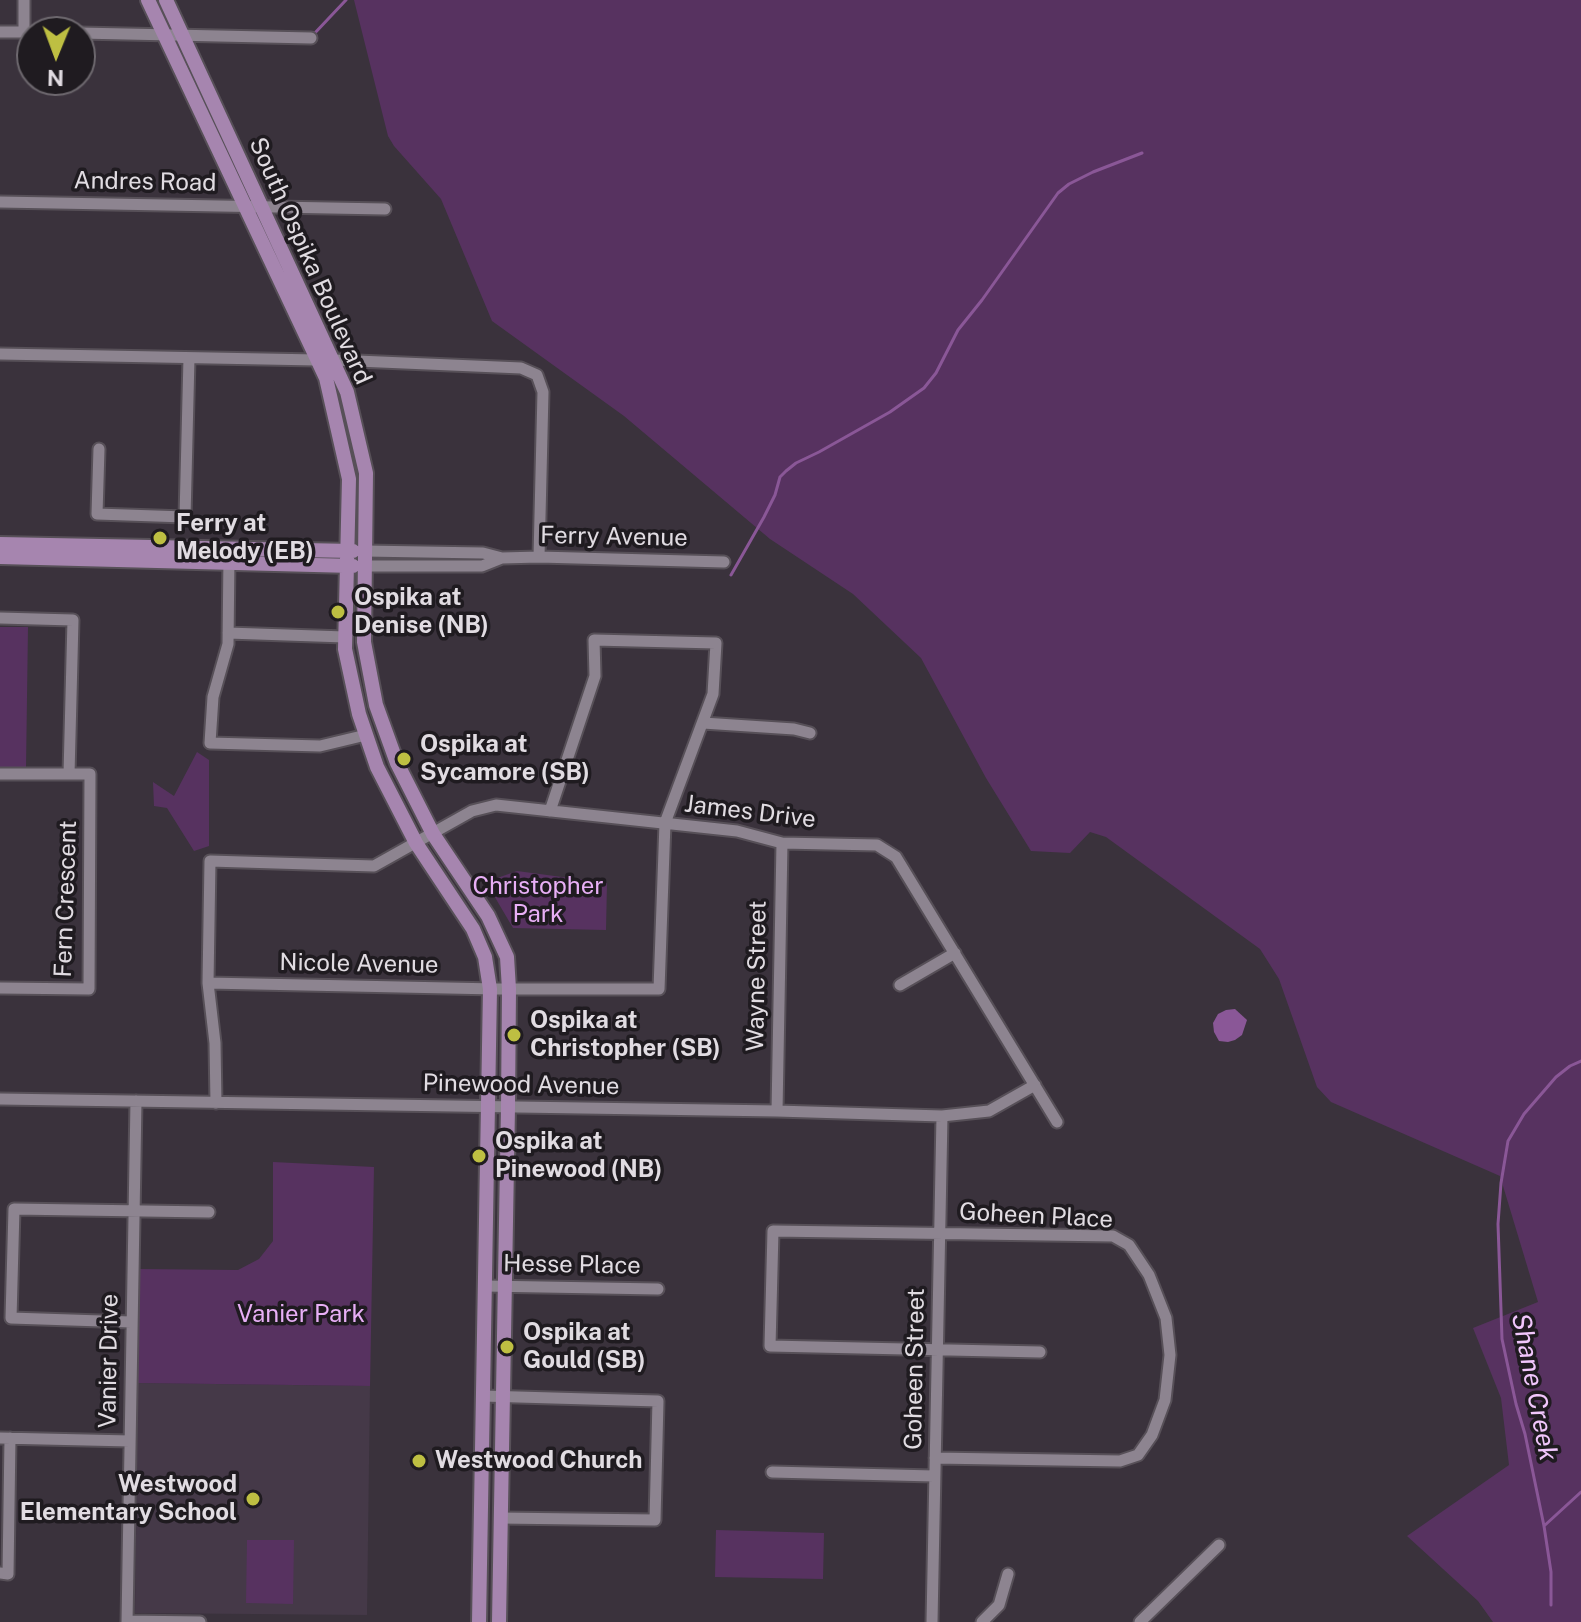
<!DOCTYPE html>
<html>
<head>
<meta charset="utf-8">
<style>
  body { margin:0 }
  #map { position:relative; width:1581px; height:1622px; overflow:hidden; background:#3a323c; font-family:"Public Sans",sans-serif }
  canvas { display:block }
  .north { position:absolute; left:16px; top:16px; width:80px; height:80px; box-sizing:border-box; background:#1f1b20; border:2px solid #6d686e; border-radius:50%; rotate:181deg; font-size:22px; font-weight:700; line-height:32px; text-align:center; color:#e1dce2 }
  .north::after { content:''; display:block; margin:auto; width:28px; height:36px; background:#bebf42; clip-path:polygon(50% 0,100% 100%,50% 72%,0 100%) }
</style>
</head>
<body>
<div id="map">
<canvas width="1581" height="1622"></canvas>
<div class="north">N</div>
</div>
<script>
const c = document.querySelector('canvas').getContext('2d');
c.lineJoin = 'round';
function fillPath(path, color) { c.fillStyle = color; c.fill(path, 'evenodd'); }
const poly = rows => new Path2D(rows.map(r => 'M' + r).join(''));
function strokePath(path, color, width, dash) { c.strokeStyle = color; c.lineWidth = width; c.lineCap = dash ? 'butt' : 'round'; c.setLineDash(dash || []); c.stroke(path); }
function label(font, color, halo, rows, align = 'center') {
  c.font = font + ' "Public Sans",sans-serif'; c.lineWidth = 7; c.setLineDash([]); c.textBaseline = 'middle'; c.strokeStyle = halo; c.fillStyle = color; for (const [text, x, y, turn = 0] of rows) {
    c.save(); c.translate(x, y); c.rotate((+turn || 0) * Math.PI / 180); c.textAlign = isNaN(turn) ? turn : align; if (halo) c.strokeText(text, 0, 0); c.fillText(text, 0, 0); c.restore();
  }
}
fillPath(poly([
  [138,1383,370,1386,367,1615,135,1613]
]), '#453948');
fillPath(poly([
  [354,0,1581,0,1581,1622,1493,1622,1478,1601,1407,1536,1509,1465,1501,1398,1473,1328,1538,1302,1500,1176,1331,1102,1317,1087,1279,979,1260,949,1106,837,1090,832,1070,853,1031,851,986,778,921,658,853,594,770,539,624,416,492,321,441,199,394,146,388,136],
  [0,627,28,627,26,768,0,767],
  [197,752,209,760,209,846,194,851,167,808,154,806,153,782,174,796],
  [517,871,607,883,606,930,513,928,486,882],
  [273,1162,374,1167,370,1386,138,1383,138,1269,238,1270,259,1259,273,1241],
  [716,1530,824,1533,823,1579,715,1577],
  [247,1540,294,1540,293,1604,246,1603]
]), '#573260');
fillPath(poly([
  [1235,1009,1247,1020,1242,1035,1235,1040,1228,1042,1219,1041,1214,1032,1213,1023,1218,1014,1226,1010]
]), '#8a5797');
strokePath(poly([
  [313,35,346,0],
  [731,575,764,517,775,495,780,477,786,471,796,463,819,452,890,412,924,388,936,373,958,330,982,300,1058,193,1069,184,1093,172,1142,153],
  [1544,1526,1581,1492],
  [1551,1605,1551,1572,1544,1526,1525,1434,1516,1404,1502,1339,1498,1224,1501,1183,1508,1141,1524,1114,1556,1077,1570,1066,1581,1061]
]), '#8a5797', 3);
const minor = poly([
  [0,32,32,32],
  [24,32,24,0],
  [80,33,311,38],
  [0,202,385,209],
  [0,354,317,360],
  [334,360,521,368,537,375,543,392,539,557],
  [99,449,97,514,185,517,189,358],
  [365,551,483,553,502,558,539,557,724,562],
  [229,557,228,644,213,697,210,743,320,746,366,735],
  [365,566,482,566,502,558],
  [0,618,73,620,69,774],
  [228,633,345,637],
  [703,723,794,729,810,733],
  [0,774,90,774,89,989,0,988],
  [208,983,496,989,659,989,665,823,713,694,716,643,594,640,595,676,550,811],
  [900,985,955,953],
  [0,1099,777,1111,942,1116,989,1111,1035,1085],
  [216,1103,215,1043,208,983,210,861,374,866,472,811,496,805,737,831,782,843,877,845,896,857,1057,1122],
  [777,1111,782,843],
  [485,1286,658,1289],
  [131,1322,11,1318,14,1209,209,1212],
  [483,1396,658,1401,655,1520,500,1518],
  [0,1438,130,1441],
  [935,1458,1120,1461,1138,1455,1152,1435,1165,1400,1170,1355,1166,1318,1149,1275,1129,1245,1113,1236,773,1231,770,1346,1040,1352],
  [772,1472,934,1476],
  [0,1573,8,1574,10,1438],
  [127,1621,200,1622],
  [127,1622,136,1101],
  [932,1622,942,1116],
  [982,1622,999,1605,1008,1574],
  [1140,1622,1219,1545]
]);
const major = poly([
  [148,0,326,378,349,479,345,649,359,714,377,767,416,843,473,929,485,957,490,989,479,1622],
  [166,0,347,392,366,473,364,642,376,705,397,763,433,834,488,916,507,957,509,989,508,1107,499,1622],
  [0,544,353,551],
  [0,557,353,566]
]);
strokePath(minor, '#575058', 15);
strokePath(major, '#575058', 18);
strokePath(minor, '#8d8490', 11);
strokePath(major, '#a685af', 14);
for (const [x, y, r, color] of [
  [160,538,8,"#bebf42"],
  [338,612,8,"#bebf42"],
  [404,759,8,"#bebf42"],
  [514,1035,8,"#bebf42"],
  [479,1156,8,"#bebf42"],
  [507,1347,8,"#bebf42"],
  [419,1461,8,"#bebf42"],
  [253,1499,8,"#bebf42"]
]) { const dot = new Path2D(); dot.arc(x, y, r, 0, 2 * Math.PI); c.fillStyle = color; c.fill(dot); strokePath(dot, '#1f1b20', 3); }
label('24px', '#e1dce2', '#1f1b20', [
  ["Andres Road",145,182,1],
  ["South Ospika Boulevard",310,261,66],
  ["Ferry Avenue",614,537,1],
  ["James Drive",750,812,7],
  ["Fern Crescent",66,899,-88],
  ["Nicole Avenue",359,964,1],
  ["Wayne Street",757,976,-89],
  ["Pinewood Avenue",521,1085,1],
  ["Goheen Place",1036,1216,3],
  ["Hesse Place",572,1265,1],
  ["Vanier Drive",109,1361,-89],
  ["Goheen Street",915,1369,-89]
]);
label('bold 24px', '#e1dce2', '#1f1b20', [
  ["Ferry at",176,524],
  ["Melody (EB)",176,552],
  ["Ospika at",354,598],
  ["Denise (NB)",354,626],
  ["Ospika at",420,745],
  ["Sycamore (SB)",420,773],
  ["Ospika at",530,1021],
  ["Christopher (SB)",530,1049],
  ["Ospika at",495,1142],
  ["Pinewood (NB)",495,1170],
  ["Ospika at",523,1333],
  ["Gould (SB)",523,1361],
  ["Westwood Church",435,1461],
  ["Westwood",237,1485,"right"],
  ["Elementary School",237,1513,"right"]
], 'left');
label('24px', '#e8aff6', '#1f1b20', [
  ["Christopher",538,887],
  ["Park",538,915],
  ["Vanier Park",301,1315]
]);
label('italic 26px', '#f1c6fc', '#1f1b20', [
  ["Shane Creek",1534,1387,79]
]);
</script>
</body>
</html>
